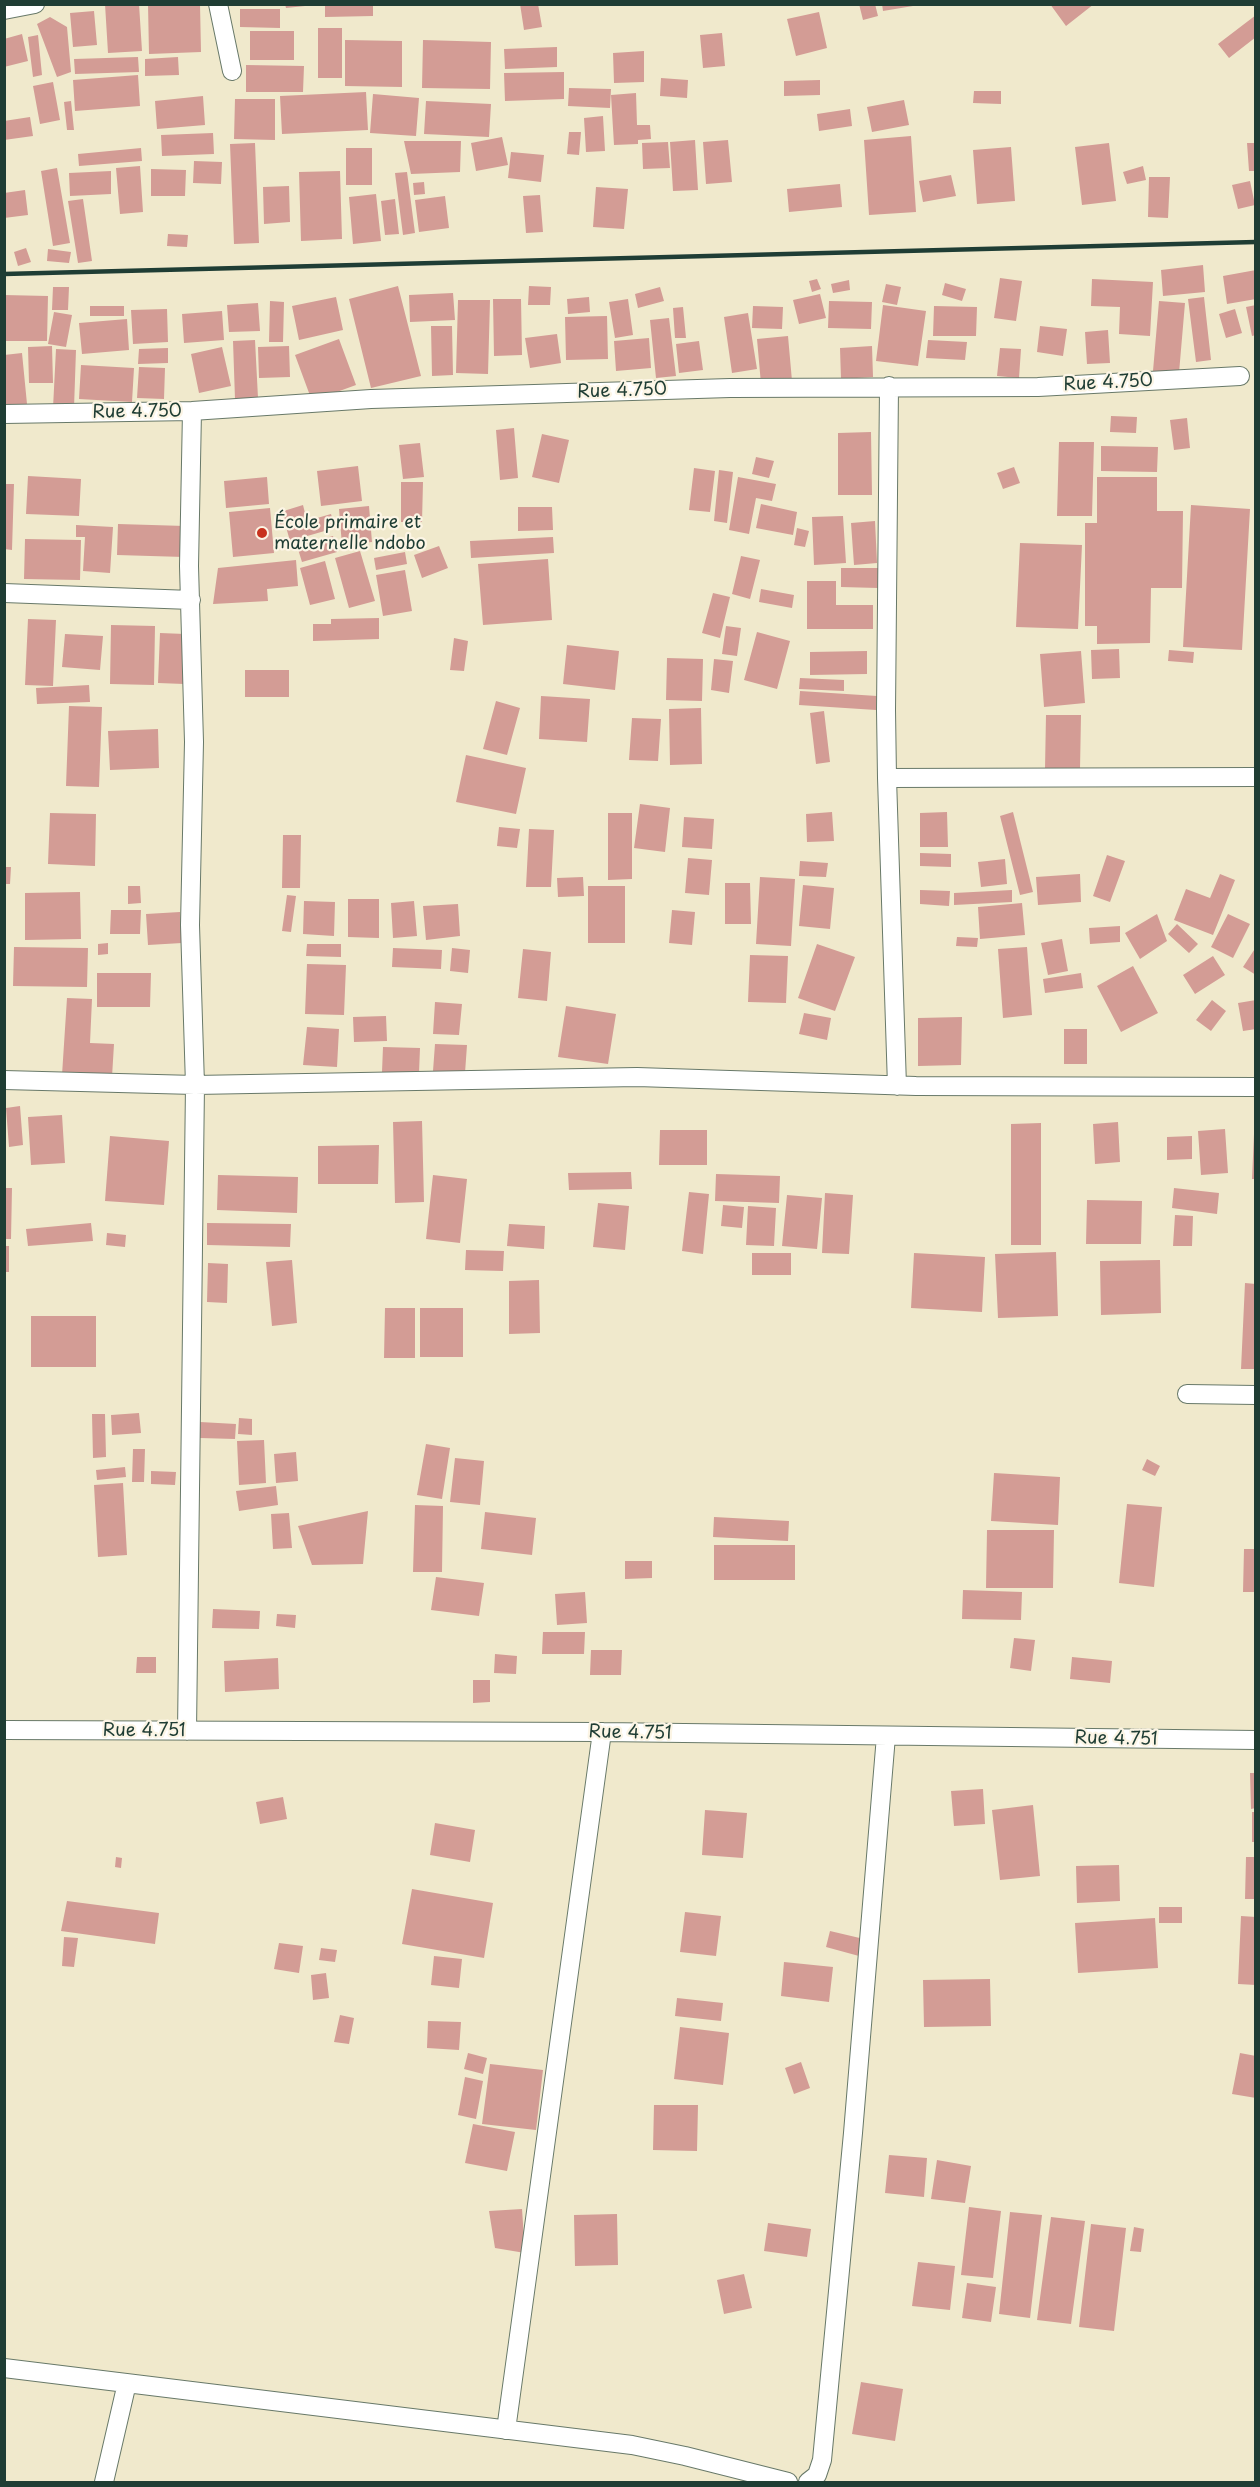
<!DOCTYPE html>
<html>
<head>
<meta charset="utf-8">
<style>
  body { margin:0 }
  #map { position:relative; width:1260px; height:2487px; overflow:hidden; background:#f0e9cc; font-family:"Playpen Sans",sans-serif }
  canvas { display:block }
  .frame { position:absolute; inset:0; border:6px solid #1f3d34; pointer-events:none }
</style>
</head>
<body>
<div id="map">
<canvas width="1260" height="2487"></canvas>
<div class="frame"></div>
</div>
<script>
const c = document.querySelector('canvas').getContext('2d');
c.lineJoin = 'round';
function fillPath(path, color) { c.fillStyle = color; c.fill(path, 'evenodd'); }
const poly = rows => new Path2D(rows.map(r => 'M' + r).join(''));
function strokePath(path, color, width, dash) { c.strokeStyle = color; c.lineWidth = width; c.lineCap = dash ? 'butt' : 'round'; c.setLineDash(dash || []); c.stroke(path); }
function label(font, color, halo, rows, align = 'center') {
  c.font = font + ' "Playpen Sans",sans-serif'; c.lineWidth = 4.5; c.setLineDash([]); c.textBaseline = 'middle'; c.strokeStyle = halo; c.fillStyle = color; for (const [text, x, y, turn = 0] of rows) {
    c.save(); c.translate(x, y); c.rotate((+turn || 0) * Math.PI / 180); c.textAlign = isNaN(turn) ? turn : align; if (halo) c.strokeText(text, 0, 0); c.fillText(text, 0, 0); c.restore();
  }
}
fillPath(poly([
  [105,4,139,4,142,51,108,53],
  [148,4,200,4,201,52,149,54],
  [285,4,305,4,305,6,286,8],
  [325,4,373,4,373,16,325,17],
  [520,4,538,4,542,27,524,30],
  [859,4,875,4,878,16,863,20],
  [882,4,913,4,913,6,883,11],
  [1050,4,1094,4,1066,26],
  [240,9,280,9,280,28,240,27],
  [94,11,97,45,73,47,70,13],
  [819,12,827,48,796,56,787,19],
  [1256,15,1256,37,1229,58,1218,44],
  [50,17,67,27,71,72,57,77,37,24],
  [318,28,342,28,342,78,318,78],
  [250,31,294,31,294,60,250,60],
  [722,33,725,66,703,68,700,35],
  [22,34,28,61,4,67,4,39],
  [38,35,42,75,33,77,28,37],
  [345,40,402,41,402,87,345,86],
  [423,40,491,42,490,89,422,88],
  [557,47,557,67,505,69,504,49],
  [644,51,644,82,614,83,613,53],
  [138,57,139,72,75,74,74,59],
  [178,57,179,75,145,76,145,59],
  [246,65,304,66,303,92,246,92],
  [564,72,564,99,505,101,504,73],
  [138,75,140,106,75,111,73,80],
  [661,78,688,80,687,98,660,96],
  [820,80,820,95,784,96,784,81],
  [53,82,60,120,40,124,33,86],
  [569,88,611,89,610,108,568,106],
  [974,91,1001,91,1001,104,973,103],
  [366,92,368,130,282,134,280,96],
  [636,93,637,125,650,125,651,139,638,140,638,144,614,145,611,95],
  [373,94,419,98,416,136,370,133],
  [203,96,205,125,157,129,155,101],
  [235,99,275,99,275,140,234,139],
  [904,100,909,125,872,132,867,107],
  [71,101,74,130,67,130,64,102],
  [426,101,491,104,489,137,424,134],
  [850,109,852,126,819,131,817,114],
  [603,116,605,151,586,152,584,118],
  [30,117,33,136,4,140,4,121],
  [569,132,581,132,579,155,567,154],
  [213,133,214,154,162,156,161,135],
  [911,136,916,212,869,215,864,140],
  [502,137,508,165,476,171,471,143],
  [695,140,698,190,673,191,670,142],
  [728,140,732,182,706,184,703,142],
  [404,141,461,141,460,172,411,174],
  [668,142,670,168,643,169,642,143],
  [255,143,259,243,234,244,230,144],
  [1109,143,1116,201,1082,205,1075,147],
  [1247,143,1256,143,1256,171,1249,171],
  [1011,147,1015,201,977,204,973,150],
  [141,148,142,161,79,166,78,154],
  [346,148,372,148,372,185,346,185],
  [511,152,544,155,541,182,508,178],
  [194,161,222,162,221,184,193,183],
  [140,166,143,212,120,214,116,168],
  [1143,166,1146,180,1127,184,1123,172],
  [57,168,70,243,53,246,41,171],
  [151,169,186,170,185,196,151,196],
  [111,171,111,194,70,196,69,173],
  [340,171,342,239,301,241,299,172],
  [407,172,415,233,403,235,395,173],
  [951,175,956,196,923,202,919,181],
  [1149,177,1170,177,1168,218,1148,217],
  [1250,181,1255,205,1238,209,1232,185],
  [424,182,425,194,414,195,413,183],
  [840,184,842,207,789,212,787,189],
  [289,186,290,222,264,224,263,187],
  [596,187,628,189,624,229,593,227],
  [25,190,28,215,4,218,4,193],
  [376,194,381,241,353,244,349,197],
  [540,195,543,232,526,233,523,196],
  [445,196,449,228,419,232,415,200],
  [83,199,92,261,78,263,68,201],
  [395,199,399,234,385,235,381,201],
  [168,234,188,235,187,247,167,246],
  [26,248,31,262,18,266,14,252],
  [48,249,71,252,69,263,47,261],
  [1203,265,1205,292,1163,296,1161,270],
  [1256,270,1256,299,1227,304,1223,276],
  [1000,278,1022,281,1016,321,994,318],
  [817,279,821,289,812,292,809,281],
  [1092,279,1153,282,1150,336,1119,334,1120,307,1091,306],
  [849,280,850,290,833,293,831,284],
  [945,283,966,289,962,301,942,295],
  [886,284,901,287,897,305,882,302],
  [398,286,421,376,371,388,349,299],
  [529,286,551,287,550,305,528,305],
  [53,287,69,287,68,310,52,310],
  [660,287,664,301,638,308,635,294],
  [453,293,455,320,410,322,409,295],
  [820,294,826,318,799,324,793,300],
  [4,295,48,296,47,341,4,341],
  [336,297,343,330,299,340,292,306],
  [589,297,590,312,568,314,567,299],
  [1204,297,1211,360,1196,362,1188,299],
  [493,299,521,299,522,355,494,356],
  [628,299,633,335,615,338,609,302],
  [458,300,490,300,488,374,456,373],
  [270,301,284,302,283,342,269,342],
  [829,301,872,302,871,329,828,328],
  [1159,301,1185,303,1179,373,1153,371],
  [258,303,260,331,229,332,227,305],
  [883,305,926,311,918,366,876,361],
  [1256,305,1256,335,1252,336,1246,307],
  [90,306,124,306,124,316,90,316],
  [753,306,783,307,782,329,752,328],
  [934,306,977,307,976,336,933,336],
  [683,307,686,338,675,338,673,308],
  [167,309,168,342,133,344,131,310],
  [1235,309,1242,333,1226,338,1219,314],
  [222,311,224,340,184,343,182,314],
  [54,312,72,315,66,347,48,344],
  [748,313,757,369,732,373,724,317],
  [607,316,608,359,566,360,565,317],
  [669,318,676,376,656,378,650,320],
  [127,319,129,350,82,354,79,323],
  [431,326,452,326,453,375,432,376],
  [1040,326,1067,329,1063,356,1037,352],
  [1108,330,1110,363,1087,364,1085,332],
  [557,334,561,363,530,368,525,338],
  [788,336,792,381,761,384,757,339],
  [649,338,651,368,616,371,614,341],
  [339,339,356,385,312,401,295,355],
  [255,340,258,398,235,399,233,341],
  [928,340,967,342,965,360,926,358],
  [699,341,703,370,679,373,676,344],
  [52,346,53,383,29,383,28,347],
  [289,346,290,377,259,378,258,347],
  [872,346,873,377,841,379,840,348],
  [222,347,231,386,199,393,191,354],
  [168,348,168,363,138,364,139,349],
  [1000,348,1021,349,1019,378,997,376],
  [56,349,76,350,74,408,53,408],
  [22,353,27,404,4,406,4,355],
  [81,365,134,368,132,402,79,399],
  [139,367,165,368,164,399,137,398],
  [1111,416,1137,417,1136,433,1110,432],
  [1187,418,1190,448,1174,450,1170,420],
  [514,428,518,478,500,480,496,430],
  [871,432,872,495,838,495,838,433],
  [542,434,569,440,559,483,532,477],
  [1059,442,1094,442,1092,516,1057,516],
  [420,443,424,477,403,479,399,445],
  [1101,446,1158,447,1157,472,1101,471],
  [756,457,774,461,769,478,752,474],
  [358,466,362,501,321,506,317,471],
  [1014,467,1020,483,1003,489,997,473],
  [694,468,715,471,710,512,689,510],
  [719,470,733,472,727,523,714,521],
  [28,476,81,479,79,516,26,514],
  [267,477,269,504,226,508,224,481],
  [738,477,776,484,772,501,756,498,749,534,729,530],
  [1097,477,1157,477,1157,511,1183,511,1182,588,1151,588,1150,643,1097,644,1097,626,1085,626,1085,523,1097,523],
  [401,482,423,482,422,522,401,522],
  [4,484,14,484,12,550,4,549],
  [761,504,797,512,793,535,756,528],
  [303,505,306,517,279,526,274,514],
  [1191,505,1250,509,1242,650,1183,647],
  [369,506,372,542,342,545,339,509],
  [518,507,552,507,553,530,518,531],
  [270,508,274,553,233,557,229,512],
  [331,514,335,528,290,541,286,527],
  [843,516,846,563,814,565,812,517],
  [875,521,877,563,854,565,851,523],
  [118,524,185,526,184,557,117,555],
  [76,525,113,527,110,573,83,571,85,537,76,537],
  [797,528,809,531,805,547,794,545],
  [333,536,337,552,302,562,297,546],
  [553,537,554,553,471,558,470,541],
  [25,539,81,540,80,580,24,579],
  [1020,543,1082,545,1078,629,1016,627],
  [439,546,448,568,422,578,414,555],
  [360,551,375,601,349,608,335,558],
  [405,552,407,564,376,570,374,558],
  [741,556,760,560,750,599,732,594],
  [548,559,552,620,483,625,478,564],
  [296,560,298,586,267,589,268,601,213,604,218,568],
  [325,561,335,599,310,605,300,568],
  [841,568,879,568,878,588,841,587],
  [405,570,412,611,383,616,376,575],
  [807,581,836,581,836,605,873,605,873,629,807,629],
  [761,589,794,595,792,608,759,602],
  [713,593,730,597,720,638,702,633],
  [379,618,379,639,313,641,313,624,331,624,331,619],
  [28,619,56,620,53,686,25,685],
  [111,625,155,626,154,685,110,684],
  [726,626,741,628,737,656,722,654],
  [757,632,790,641,777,689,744,680],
  [160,633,185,634,184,684,158,683],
  [65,634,103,636,100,670,62,667],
  [454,638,468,641,464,671,450,670],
  [567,645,619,651,615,690,563,684],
  [1119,649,1120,678,1092,679,1091,650],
  [1169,650,1194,652,1193,663,1168,661],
  [867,651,867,674,810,675,810,652],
  [1081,651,1085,703,1044,707,1040,654],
  [667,658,703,659,702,701,666,700],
  [714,659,733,661,729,693,711,690],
  [245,670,289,670,289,697,245,697],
  [800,678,844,680,844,691,799,689],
  [89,685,90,702,37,704,36,688],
  [800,691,877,696,876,710,799,705],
  [541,696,590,699,587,742,539,739],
  [496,701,520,708,507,755,483,749],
  [69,706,102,707,99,787,66,786],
  [701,708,702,764,670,765,669,709],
  [824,711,830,762,816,764,810,713],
  [1046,715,1081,715,1080,769,1045,769],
  [632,718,661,719,658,761,629,760],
  [158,729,159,768,110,770,108,731],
  [466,755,526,768,516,814,456,802],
  [640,804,670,808,665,852,634,848],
  [832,812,834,841,807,842,806,814],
  [947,812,948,847,920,847,920,813],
  [1013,812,1033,892,1020,895,1000,816],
  [50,813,96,814,95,866,48,864],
  [608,813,632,813,632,879,608,880],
  [684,817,714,819,712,849,682,847],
  [499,827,520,829,517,848,497,846],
  [529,829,554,830,551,887,526,887],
  [283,835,301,835,300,888,282,888],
  [920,853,951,854,951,867,920,866],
  [1107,855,1125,861,1110,902,1093,896],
  [688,858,712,860,709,895,685,893],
  [1005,859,1007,884,981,887,978,862],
  [800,861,828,863,826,877,799,876],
  [4,867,11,867,10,884,4,884],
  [1080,874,1081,902,1038,905,1036,877],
  [1220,874,1235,880,1213,935,1174,920,1186,889,1210,898],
  [583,877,584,896,558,897,557,878],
  [760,877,795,879,791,946,756,944],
  [725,883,750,883,751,924,725,924],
  [803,885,834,888,830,929,799,926],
  [128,886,140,886,141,903,128,904],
  [588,886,625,886,625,943,588,943],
  [920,890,950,891,949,906,920,904],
  [1012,890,1012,902,954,905,954,893],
  [80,892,81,939,25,940,25,893],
  [287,895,296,896,291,932,282,931],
  [348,899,379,899,379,938,348,937],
  [304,901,335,902,334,936,303,934],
  [414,901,417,936,393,938,391,903],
  [1022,903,1025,935,980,939,978,907],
  [458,904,460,936,426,940,423,906],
  [111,910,141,910,140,934,110,934],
  [672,910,695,912,692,945,669,943],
  [180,912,182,943,148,945,146,914],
  [1157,914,1167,941,1140,959,1125,933],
  [1228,914,1250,924,1233,958,1211,947],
  [1177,924,1198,944,1189,953,1168,934],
  [1120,926,1120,942,1090,944,1089,928],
  [957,937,978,938,977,947,956,946],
  [1062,939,1068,971,1048,975,1041,943],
  [108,943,108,954,98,955,98,944],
  [307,944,341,944,341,957,306,956],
  [817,944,855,957,835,1011,798,998],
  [14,947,88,948,87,987,13,986],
  [1027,947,1032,1015,1003,1018,998,949],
  [1256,947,1256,975,1243,967],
  [393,948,442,950,441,969,392,967],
  [452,948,470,950,468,973,450,971],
  [523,949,551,952,547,1001,518,998],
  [750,955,788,956,786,1003,748,1002],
  [1213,956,1225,975,1195,994,1183,975],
  [307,964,346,965,344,1015,305,1014],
  [1133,966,1158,1013,1121,1032,1097,986],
  [97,973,151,973,150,1007,97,1007],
  [1081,973,1083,988,1045,993,1043,979],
  [67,998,92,999,90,1043,114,1044,112,1077,62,1075],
  [1212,1000,1226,1011,1211,1031,1196,1020],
  [1256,1000,1256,1029,1243,1031,1238,1003],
  [435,1002,462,1004,459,1035,433,1034],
  [566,1006,616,1014,608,1064,558,1057],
  [804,1013,831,1018,827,1040,799,1034],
  [386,1016,387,1041,354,1042,353,1017],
  [962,1017,961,1065,918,1066,918,1018],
  [307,1027,339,1029,337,1067,303,1065],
  [1064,1029,1087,1029,1087,1064,1064,1064],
  [435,1044,467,1045,465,1073,433,1071],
  [383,1047,420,1048,419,1073,382,1072],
  [20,1106,23,1145,9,1147,6,1108],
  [62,1115,65,1163,31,1165,28,1117],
  [422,1121,424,1202,395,1203,393,1122],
  [1118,1122,1120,1162,1095,1164,1093,1124],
  [1041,1123,1041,1245,1011,1245,1011,1124],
  [1225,1129,1228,1173,1201,1175,1198,1131],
  [660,1130,707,1130,707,1165,659,1165],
  [1254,1134,1256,1134,1256,1179,1252,1179],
  [110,1136,169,1141,164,1205,105,1201],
  [1192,1136,1192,1159,1167,1160,1167,1137],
  [379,1145,378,1184,318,1184,318,1146],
  [631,1172,632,1189,569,1190,568,1173],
  [716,1174,780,1176,779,1203,715,1201],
  [218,1175,298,1177,297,1213,217,1210],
  [433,1175,467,1179,460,1243,426,1239],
  [4,1188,12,1188,11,1239,4,1239],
  [1174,1188,1219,1193,1217,1214,1172,1208],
  [689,1192,709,1194,703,1254,682,1251],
  [825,1193,853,1195,849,1254,822,1253],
  [787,1195,822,1198,817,1249,782,1246],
  [1087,1200,1142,1201,1141,1244,1086,1244],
  [598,1203,629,1206,625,1250,593,1247],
  [723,1205,744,1207,742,1228,721,1226],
  [748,1206,776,1208,774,1246,746,1245],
  [1175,1215,1193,1216,1192,1246,1173,1246],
  [91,1223,93,1241,28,1246,26,1229],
  [207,1223,291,1224,290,1247,207,1245],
  [509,1224,545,1226,544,1249,507,1246],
  [107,1233,126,1235,125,1247,106,1245],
  [4,1246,9,1246,9,1272,4,1272],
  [466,1250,504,1251,503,1271,465,1270],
  [1056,1252,1058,1316,998,1318,995,1254],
  [752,1253,791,1253,791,1275,752,1275],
  [914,1253,985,1257,982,1312,911,1308],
  [292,1260,297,1323,272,1326,266,1262],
  [1160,1260,1161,1313,1101,1315,1100,1261],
  [208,1263,228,1264,227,1303,207,1302],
  [539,1280,540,1333,509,1334,509,1281],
  [1245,1283,1256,1284,1256,1369,1241,1369],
  [385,1308,415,1308,415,1358,384,1358],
  [420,1308,463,1308,463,1357,420,1357],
  [31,1316,96,1316,96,1367,31,1367],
  [139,1413,141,1433,112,1435,111,1415],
  [92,1414,105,1414,106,1457,93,1458],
  [239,1418,252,1419,252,1435,238,1434],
  [200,1422,236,1424,235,1439,200,1438],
  [264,1440,266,1483,239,1485,237,1441],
  [426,1444,450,1448,442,1499,417,1495],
  [133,1449,145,1449,144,1482,132,1482],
  [296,1452,298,1481,276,1483,274,1454],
  [455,1458,484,1461,480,1505,450,1502],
  [1147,1459,1160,1466,1155,1476,1142,1470],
  [125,1467,126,1477,97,1480,96,1470],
  [151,1471,176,1472,175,1485,151,1484],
  [994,1473,1060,1477,1058,1525,991,1521],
  [123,1483,127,1555,98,1557,94,1485],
  [276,1486,278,1505,239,1511,236,1491],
  [1127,1504,1162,1507,1154,1587,1119,1583],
  [415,1505,443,1506,442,1572,413,1572],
  [368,1511,363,1564,312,1565,298,1526],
  [485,1512,536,1518,532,1555,481,1549],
  [289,1513,292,1548,273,1549,271,1514],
  [714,1517,789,1521,788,1541,713,1537],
  [987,1530,1054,1530,1053,1588,986,1588],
  [714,1545,795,1545,795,1580,714,1580],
  [1244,1549,1256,1549,1256,1592,1243,1592],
  [625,1561,652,1561,652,1578,625,1579],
  [436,1577,484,1583,479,1616,431,1610],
  [963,1590,1022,1592,1021,1620,962,1619],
  [585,1592,587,1623,557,1625,555,1594],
  [213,1609,260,1611,259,1629,212,1628],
  [277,1614,296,1615,295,1628,276,1626],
  [543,1632,585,1632,584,1654,542,1654],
  [1014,1638,1035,1640,1031,1671,1010,1668],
  [591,1650,622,1650,621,1675,590,1675],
  [495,1654,517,1656,516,1674,494,1673],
  [137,1657,156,1657,156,1673,136,1673],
  [1072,1657,1112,1661,1110,1683,1070,1679],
  [278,1658,279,1689,225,1692,224,1661],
  [473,1680,490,1680,490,1702,473,1703],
  [1250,1773,1256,1773,1256,1808,1251,1809],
  [983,1789,985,1824,954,1826,951,1791],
  [283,1797,287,1819,260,1824,256,1802],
  [1033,1805,1040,1876,1000,1880,992,1810],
  [705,1810,747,1813,743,1858,702,1855],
  [1252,1812,1256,1812,1256,1842,1252,1842],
  [435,1823,475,1830,470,1862,430,1855],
  [116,1857,122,1858,121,1868,115,1867],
  [1246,1857,1256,1857,1256,1899,1245,1899],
  [1119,1865,1120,1901,1077,1903,1076,1866],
  [412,1889,493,1903,484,1958,402,1944],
  [67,1901,159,1913,155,1944,61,1931],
  [1159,1907,1182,1907,1182,1923,1159,1923],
  [685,1912,721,1916,716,1956,680,1952],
  [1241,1916,1256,1917,1256,1985,1238,1984],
  [1155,1918,1158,1968,1078,1973,1075,1923],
  [830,1931,864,1939,859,1956,826,1947],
  [64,1937,78,1938,74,1967,62,1966],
  [279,1943,303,1946,299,1973,274,1969],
  [321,1948,337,1950,335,1962,319,1960],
  [434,1956,462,1959,459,1988,431,1985],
  [784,1962,833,1967,829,2002,781,1996],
  [326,1973,329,1998,313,2000,311,1975],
  [990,1979,991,2026,924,2027,923,1980],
  [677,1998,723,2003,721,2021,675,2016],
  [340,2015,354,2018,349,2044,334,2042],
  [428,2021,461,2022,459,2050,427,2048],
  [680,2027,729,2033,723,2085,674,2079],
  [468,2053,487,2058,483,2074,464,2069],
  [1240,2053,1256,2056,1256,2098,1232,2094],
  [801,2062,810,2088,794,2094,785,2068],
  [490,2064,543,2070,536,2130,482,2124],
  [465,2077,483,2081,476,2119,458,2115],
  [654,2105,698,2105,697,2151,653,2150],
  [473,2124,515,2132,507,2171,465,2163],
  [889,2155,927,2158,924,2197,885,2193],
  [937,2160,971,2166,965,2203,931,2199],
  [969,2207,1001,2211,993,2278,961,2275],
  [522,2209,525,2253,495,2248,489,2211],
  [1010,2212,1042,2215,1030,2318,999,2314],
  [617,2214,618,2265,575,2266,574,2215],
  [1051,2217,1085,2221,1071,2324,1037,2320],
  [768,2223,811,2229,807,2257,764,2251],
  [1091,2224,1126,2228,1114,2331,1079,2327],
  [1134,2227,1144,2229,1141,2252,1130,2251],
  [918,2262,955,2266,950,2310,912,2306],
  [744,2274,752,2308,724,2314,717,2280],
  [967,2283,996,2287,991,2322,962,2318],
  [861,2382,903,2389,895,2441,852,2434]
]), '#d39c95');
const street = poly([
  [218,4,232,71],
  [4,10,35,4],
  [4,414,192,411,371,399,730,388,1038,387,1240,376],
  [4,593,191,600],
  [887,778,886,710,889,386],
  [4,1080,195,1085,637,1077,916,1086,1256,1087],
  [897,1086,887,778,1256,777],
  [1187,1394,1256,1395],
  [4,1730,602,1732,1256,1740],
  [187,1731,195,1085,190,925,194,742,189,566,192,411],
  [4,2368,632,2445,685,2456,788,2482],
  [506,2430,602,1732],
  [104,2482,127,2383],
  [808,2482,817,2475,822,2460,853,2133,886,1736]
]);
strokePath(street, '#687969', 20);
strokePath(street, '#fff', 18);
strokePath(poly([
  [4,274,1256,242]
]), '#1f3d34', 4.5);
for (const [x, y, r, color] of [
  [262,533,6,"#c8321e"]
]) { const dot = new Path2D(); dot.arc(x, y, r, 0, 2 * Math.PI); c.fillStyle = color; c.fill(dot); strokePath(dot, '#fcf5e5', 2); }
label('18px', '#1f3d34', '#fcf5e5', [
  ["Rue 4.750",1108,383,-3],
  ["Rue 4.750",622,391,-2],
  ["Rue 4.750",137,412,-1],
  ["Rue 4.751",144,1731],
  ["Rue 4.751",630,1733,1],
  ["Rue 4.751",1116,1739,1]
]);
label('18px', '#1f3d34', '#fcf5e5', [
  ["École primaire et",274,523],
  ["maternelle ndobo",274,544]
], 'left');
</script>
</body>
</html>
